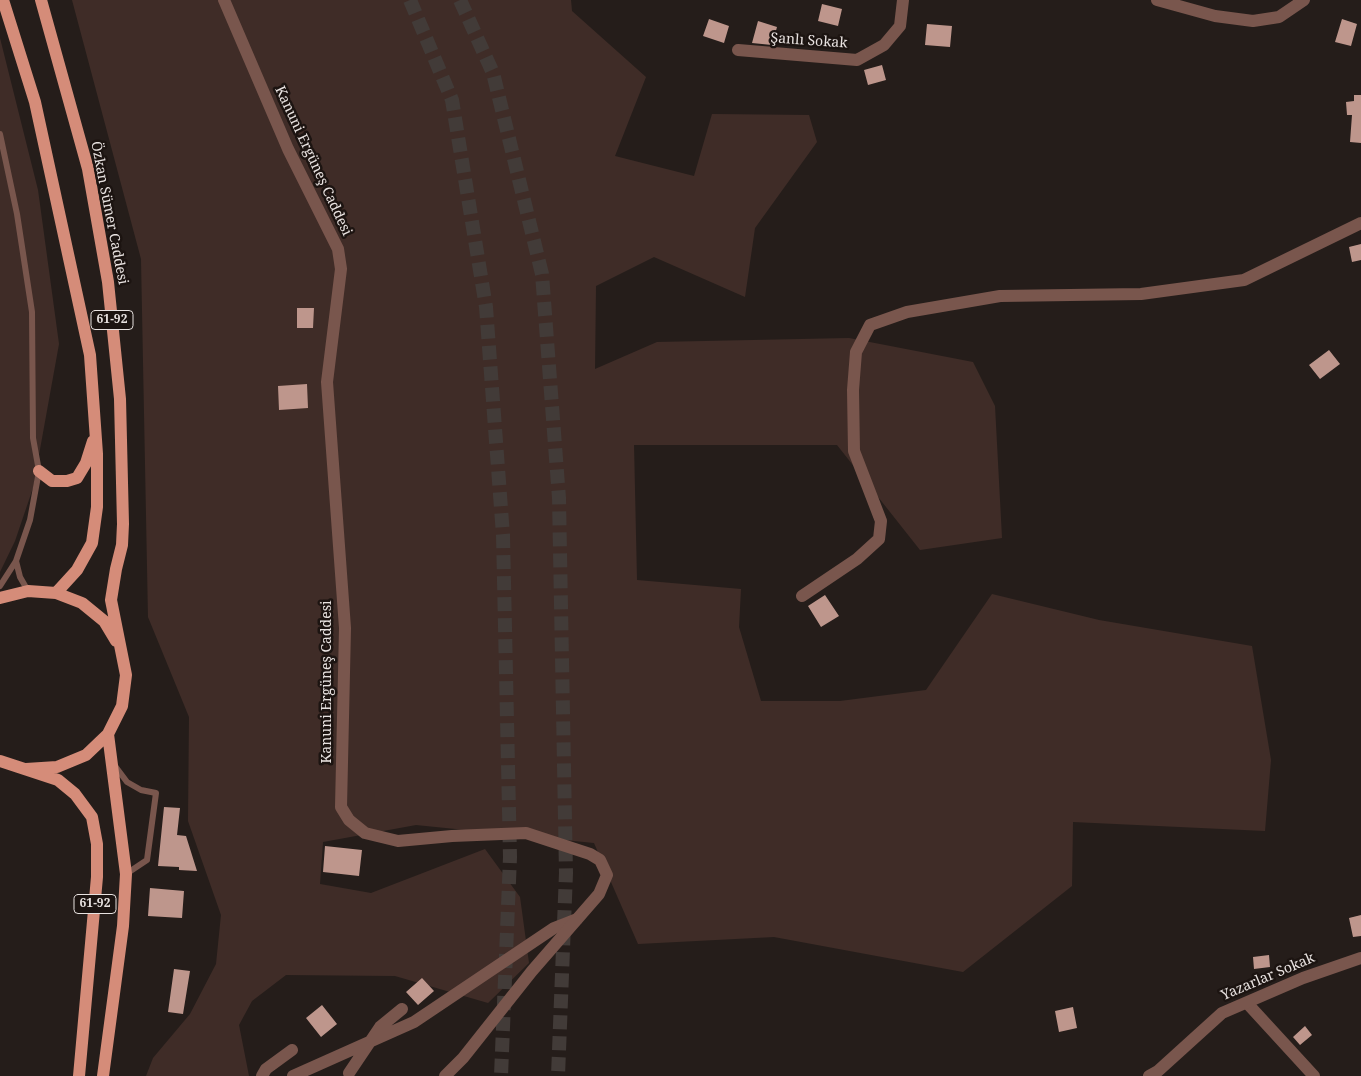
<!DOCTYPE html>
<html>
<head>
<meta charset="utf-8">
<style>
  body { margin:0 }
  canvas { display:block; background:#251d1a }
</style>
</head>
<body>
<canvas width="1361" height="1076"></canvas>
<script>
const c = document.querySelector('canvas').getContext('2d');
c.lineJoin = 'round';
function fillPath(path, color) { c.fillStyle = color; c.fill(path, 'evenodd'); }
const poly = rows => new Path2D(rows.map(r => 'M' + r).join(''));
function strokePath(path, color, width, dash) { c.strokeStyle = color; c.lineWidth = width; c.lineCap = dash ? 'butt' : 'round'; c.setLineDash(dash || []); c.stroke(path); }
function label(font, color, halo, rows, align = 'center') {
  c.font = font + ' "Noto Serif",serif'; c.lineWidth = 5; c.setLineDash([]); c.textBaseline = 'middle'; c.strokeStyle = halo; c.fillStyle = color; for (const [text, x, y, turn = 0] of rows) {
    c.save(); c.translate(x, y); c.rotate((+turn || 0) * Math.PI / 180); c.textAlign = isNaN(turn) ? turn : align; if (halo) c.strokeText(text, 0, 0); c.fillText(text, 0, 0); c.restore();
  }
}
fillPath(poly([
  [72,0,571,0,572,11,646,77,615,156,694,176,712,114,809,115,817,142,755,228,745,297,654,257,596,286,595,369,657,342,849,338,973,362,995,406,1002,538,920,550,837,445,634,445,637,580,741,589,739,627,761,701,840,701,926,690,992,594,1099,620,1252,646,1271,760,1265,831,1073,822,1072,886,963,972,774,937,638,944,594,843,416,825,323,842,320,884,371,893,485,849,520,897,529,963,488,1003,395,976,286,975,252,1001,239,1025,249,1076,146,1076,153,1058,190,1014,216,964,221,915,188,821,189,717,148,617,141,259],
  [0,38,38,190,59,344,33,488,15,541,0,572]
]), '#3f2c27');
fillPath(poly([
  [822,4,842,9,838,26,818,21],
  [709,19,729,26,724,43,703,36],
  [1342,19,1357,24,1351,46,1335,42],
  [758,21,777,27,772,45,752,43],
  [927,24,952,26,950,47,925,45],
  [882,65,886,80,868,85,864,70],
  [1354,95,1361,95,1361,143,1350,142,1352,115,1347,115,1346,102,1354,101],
  [1361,244,1361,260,1352,262,1349,247],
  [297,308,314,308,313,328,297,328],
  [1329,350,1340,364,1320,379,1309,365],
  [307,384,308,408,279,410,278,386],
  [825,595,839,616,821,627,808,606],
  [164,807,180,808,177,835,186,836,197,871,179,870,179,867,158,866],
  [325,846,362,850,359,876,323,872],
  [150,888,184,891,182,918,148,916],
  [1361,915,1361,936,1353,937,1349,918],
  [1269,955,1270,967,1254,969,1253,957],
  [174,969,190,971,183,1014,168,1012],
  [422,978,434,991,418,1005,406,992],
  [322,1005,337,1024,321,1037,306,1018],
  [1073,1007,1077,1028,1059,1032,1055,1011],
  [1305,1026,1312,1035,1300,1045,1293,1037]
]), '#be968c');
strokePath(poly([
  [410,0,452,100,486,307,503,535,510,857,501,1076],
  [460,0,493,73,542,274,559,498,566,873,558,1076]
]), '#423b38', 14, [14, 7]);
strokePath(poly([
  [0,134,17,214,32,312,33,438,39,471,30,520,16,561],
  [0,586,16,561,20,577,28,591],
  [115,766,127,782,141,790,156,793,147,860,126,874]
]), '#79564d', 6);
strokePath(poly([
  [1157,0,1215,16,1253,21,1279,17,1304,0],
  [738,50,857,60,884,45,900,26,903,0],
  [802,596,857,559,879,539,881,521,854,451,853,390,856,352,870,325,907,312,1000,296,1141,294,1244,280,1361,223],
  [1247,1003,1314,1076],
  [349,1073,380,1027,402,1009],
  [262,1076,266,1069,292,1050],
  [293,1076,414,1022,554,928,577,919]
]), '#79564d', 12);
strokePath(poly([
  [224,0,288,149,338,249,341,269,327,382,345,628,341,807,349,820,365,833,398,841,452,836,526,833,590,854,600,860,607,875,599,894,532,971,463,1058,445,1076],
  [1149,1076,1158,1071,1222,1013,1303,978,1361,958]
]), '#79564d', 12);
strokePath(poly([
  [3,0,35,102,90,355,97,454,97,507,92,543,77,570,56,593],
  [39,471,52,481,67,481,77,478,86,463,93,441],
  [0,598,28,591,56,593,82,603,104,621,116,641],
  [0,761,58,780,75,794,92,817,97,844,97,877,79,1076],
  [26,769,57,767,86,755,108,734,122,706,126,675,111,600,116,569,122,545,123,524,120,399,108,282,88,169,41,0],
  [103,1076,123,926,126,874,108,734]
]), '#d58c79', 12);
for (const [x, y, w] of [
  [112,320,42],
  [95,904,42]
]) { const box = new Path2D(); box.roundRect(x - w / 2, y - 9.5, w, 19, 4); c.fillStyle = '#1c1411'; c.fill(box); strokePath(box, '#e8e2e0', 1); }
label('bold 12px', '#e8e2e0', null, [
  ["61-92",112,320],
  ["61-92",95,904]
]);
label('14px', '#e8e2e0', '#1c1411', [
  ["Şanlı Sokak",809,41,4],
  ["Kanuni Ergüneş Caddesi",313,161,65],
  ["Özkan Sümer Caddesi",109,213,79],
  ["Kanuni Ergüneş Caddesi",327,682,-90],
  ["Yazarlar Sokak",1268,977,-23]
]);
</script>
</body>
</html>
